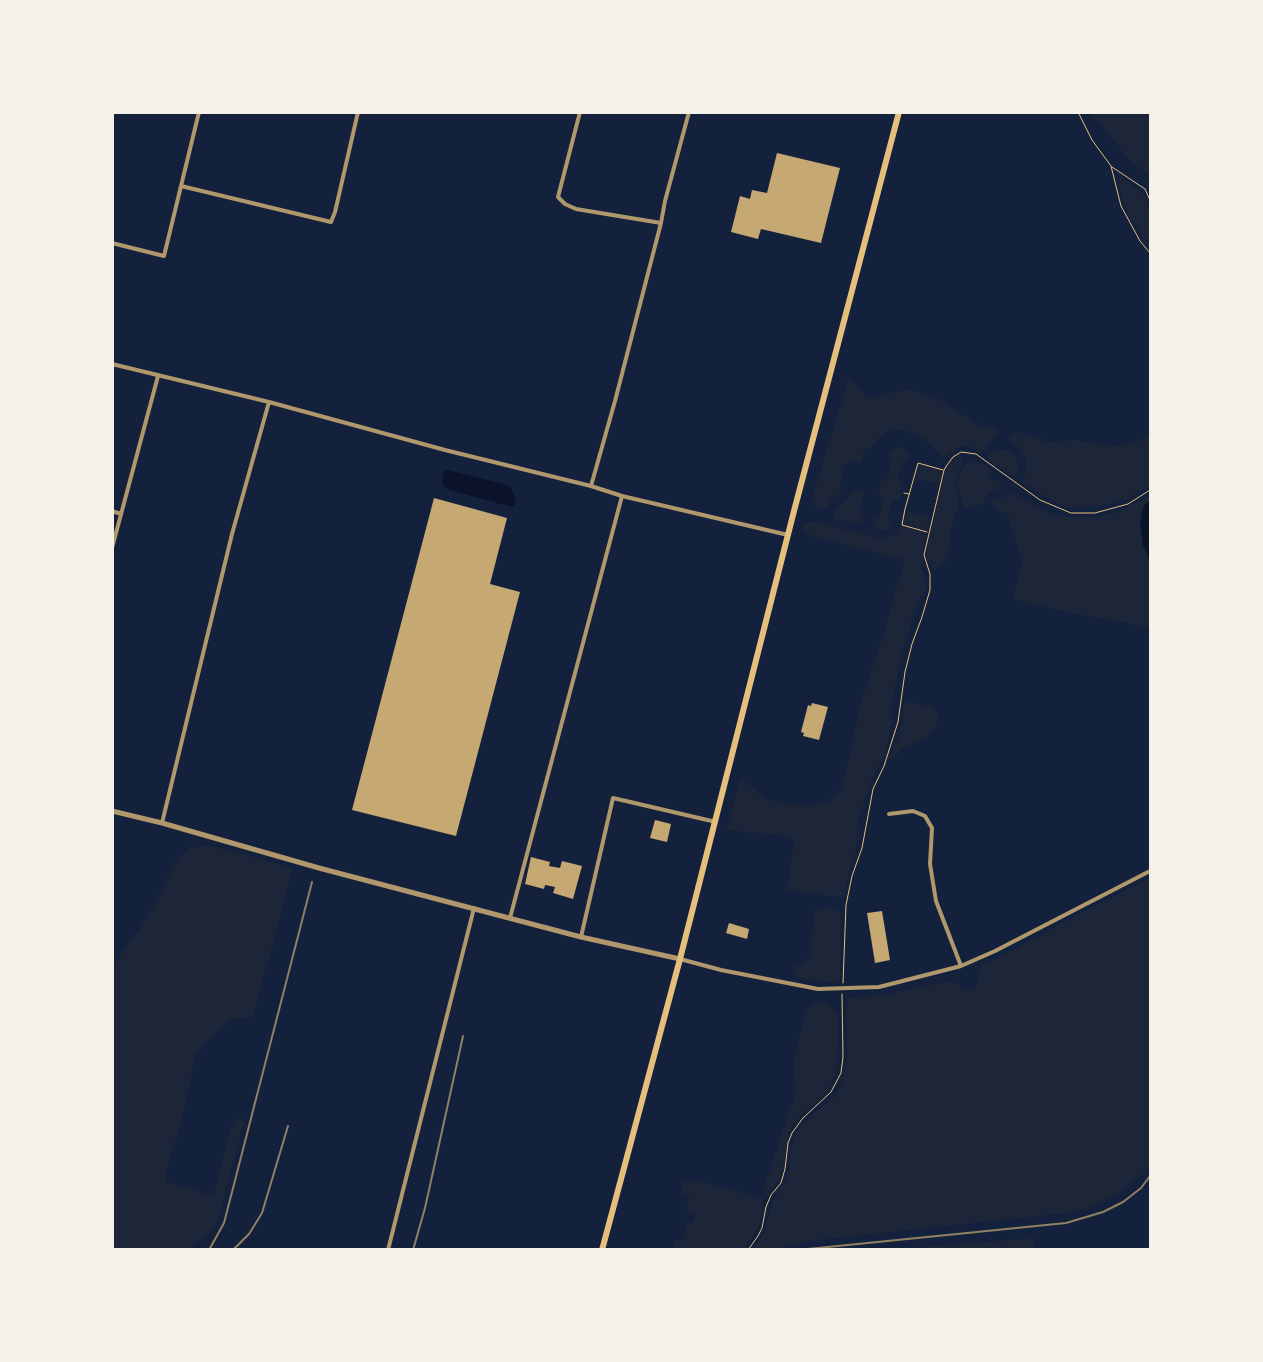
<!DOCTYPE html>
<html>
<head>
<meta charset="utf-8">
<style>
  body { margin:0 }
  #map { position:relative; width:1263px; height:1362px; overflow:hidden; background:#14213d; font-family:"Roboto Condensed",sans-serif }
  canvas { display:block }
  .frame { position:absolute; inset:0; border:114px solid #f6f1e7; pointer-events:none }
</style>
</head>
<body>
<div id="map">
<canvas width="1263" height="1362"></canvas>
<div class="frame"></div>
</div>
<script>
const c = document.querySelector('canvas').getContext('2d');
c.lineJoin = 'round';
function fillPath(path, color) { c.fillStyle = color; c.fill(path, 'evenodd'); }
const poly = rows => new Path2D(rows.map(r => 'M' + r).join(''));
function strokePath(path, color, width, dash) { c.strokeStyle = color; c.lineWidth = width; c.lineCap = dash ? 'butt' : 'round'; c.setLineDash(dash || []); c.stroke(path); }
fillPath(poly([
  [1088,113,1150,113,1150,176,1128,158,1100,123],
  [1119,178,1123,178,1146,196,1150,218,1150,250,1129,215,1118,187],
  [849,377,868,398,909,389,941,401,983,427,998,429,997,435,981,452,970,447,961,446,943,458,924,439,915,434,907,431,896,430,885,432,870,448,864,450,861,462,849,461,843,467,840,484,841,492,831,500,825,509,821,509,814,506,812,499],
  [1019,432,1047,442,1077,440,1110,447,1138,442,1150,434,1150,484,1145,489,1131,497,1113,503,1092,507,1065,508,1023,484,1027,459,1021,449,1009,440,1010,434],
  [901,447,907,451,909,458,908,462,902,461,897,480,903,483,899,500,892,500,887,519,892,521,892,525,887,530,879,530,874,526,872,519,873,517,879,517,884,497,878,495,882,478,888,479,893,459,888,455,891,450],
  [998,449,1009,451,1015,456,1019,466,1016,477,1010,475,986,458,992,451],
  [959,454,964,457,963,462,956,475,955,486,958,494,958,508,954,514,948,548,947,560,937,567,932,568,926,554,946,468,950,461],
  [971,460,986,466,991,471,988,480,996,480,1002,486,1000,489,995,489,986,497,984,503,964,508,957,487,958,479,967,461],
  [919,465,941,470,942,472,939,483,917,479,916,476],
  [854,490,864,492,859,512,864,514,862,521,856,524,835,519,833,515,835,510,847,500],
  [1009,491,1055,515,1067,517,1093,517,1115,513,1150,496,1150,627,1076,614,1012,599,1023,562,1011,529,1008,514,997,510,991,502,995,498,1001,499],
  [908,511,929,516,926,530,905,524,904,522,906,512],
  [809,522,819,523,880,538,892,536,896,533,900,526,923,532,925,533,925,536,922,552,923,563,921,564,926,588,913,614,902,656,892,700,891,730,885,755,869,785,862,809,858,817,860,834,843,898,787,890,794,842,790,836,726,830,741,777,765,799,785,804,815,805,829,802,842,789,861,703,882,640,900,576,904,560,852,547,804,533,803,530,804,525],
  [904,702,932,706,938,714,938,723,927,737,900,750,894,757,889,759,900,733],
  [201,846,212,846,293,868,253,1017,232,1019,215,1033,196,1053,183,1116,168,1164,166,1181,213,1196,230,1130,235,1120,240,1119,244,1122,218,1220,207,1236,189,1249,113,1249,113,964,141,927,155,904,177,859,189,848],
  [1150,878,1150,1164,1148,1169,1119,1193,1088,1209,1067,1213,817,1240,780,1249,753,1249,764,1234,774,1198,783,1185,789,1169,791,1148,795,1136,802,1123,835,1096,841,1084,846,1066,847,1054,846,998,883,995,949,981,959,984,964,991,977,987,977,977,981,967,1079,914],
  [820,908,831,908,841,912,840,977,838,983,797,978,795,967,805,963,811,953,814,913],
  [825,1001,835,1012,839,1023,836,1068,831,1086,821,1098,794,1122,788,1135,783,1169,780,1178,765,1196,764,1187,796,1092,793,1068,805,1011,812,1004],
  [697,1180,763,1199,762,1216,757,1230,744,1249,673,1249,675,1240,683,1241,688,1222,692,1223,694,1216,686,1212,689,1196,680,1193,683,1181],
  [1033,1238,1034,1249,898,1249]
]), '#1d2539');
fillPath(poly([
  [447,470,508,485,515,495,515,505,512,507,449,490,443,486,442,481,444,471],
  [1150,501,1150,561,1143,546,1140,525,1142,510,1146,503]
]), '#0b132b');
fillPath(poly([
  [777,153,840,168,821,243,761,229,758,239,731,232,740,196,750,199,752,190,767,193],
  [434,498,507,518,490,584,520,592,456,836,352,810],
  [812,703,828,707,819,740,803,736,804,733,801,732,808,705,811,706],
  [655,820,671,824,667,842,650,838],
  [531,857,550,862,549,866,560,868,562,861,582,866,573,899,553,893,555,887,545,885,544,889,525,884],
  [882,911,890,960,875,963,867,913],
  [729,923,749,929,747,939,726,933]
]), '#c6a872');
strokePath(poly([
  [1078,112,1092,140,1111,166,1121,206,1140,241,1150,253],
  [1112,167,1145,189,1150,200],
  [904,493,909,494],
  [927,532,902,525,905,509,918,463,943,470],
  [843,983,846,905,852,876,862,848,873,789,884,766,898,722,905,672,912,644,922,617,930,590,930,574,924,555,944,470,947,465,953,457,961,452,976,454,1040,500,1071,513,1095,513,1128,504,1150,490],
  [748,1250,758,1236,762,1228,766,1207,771,1195,781,1183,785,1169,788,1143,792,1133,803,1118,831,1092,841,1073,843,1057,842,994]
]), '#e5c07b', 1);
strokePath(poly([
  [580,112,558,197,565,204,576,209,661,223],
  [181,186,331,222,335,212,358,112],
  [112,243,164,256,199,112],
  [112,364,269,402,445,450,591,486,622,496,788,535],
  [591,486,615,401,661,223,665,201,689,112],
  [112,511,121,514],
  [112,548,158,376],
  [889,814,913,811,925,816,932,828,930,864,936,901,961,966],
  [162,823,232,534,269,402],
  [510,918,622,496],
  [581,937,613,798,716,822],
  [680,959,721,970,818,989,879,987,961,966,995,951,1150,871],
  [388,1250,474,908]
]), '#b1986c', 4);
strokePath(poly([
  [112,811,162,823,319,868,581,937,680,959]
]), '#b1986c', 5);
strokePath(poly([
  [602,1250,680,959,794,511,899,112]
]), '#e5c07b', 6);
strokePath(poly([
  [209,1250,224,1223,312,882],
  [233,1250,249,1234,262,1213,288,1126],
  [413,1250,425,1208,463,1036],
  [798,1250,1066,1223,1103,1212,1123,1202,1141,1188,1150,1176]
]), '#918062', 2);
</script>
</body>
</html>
